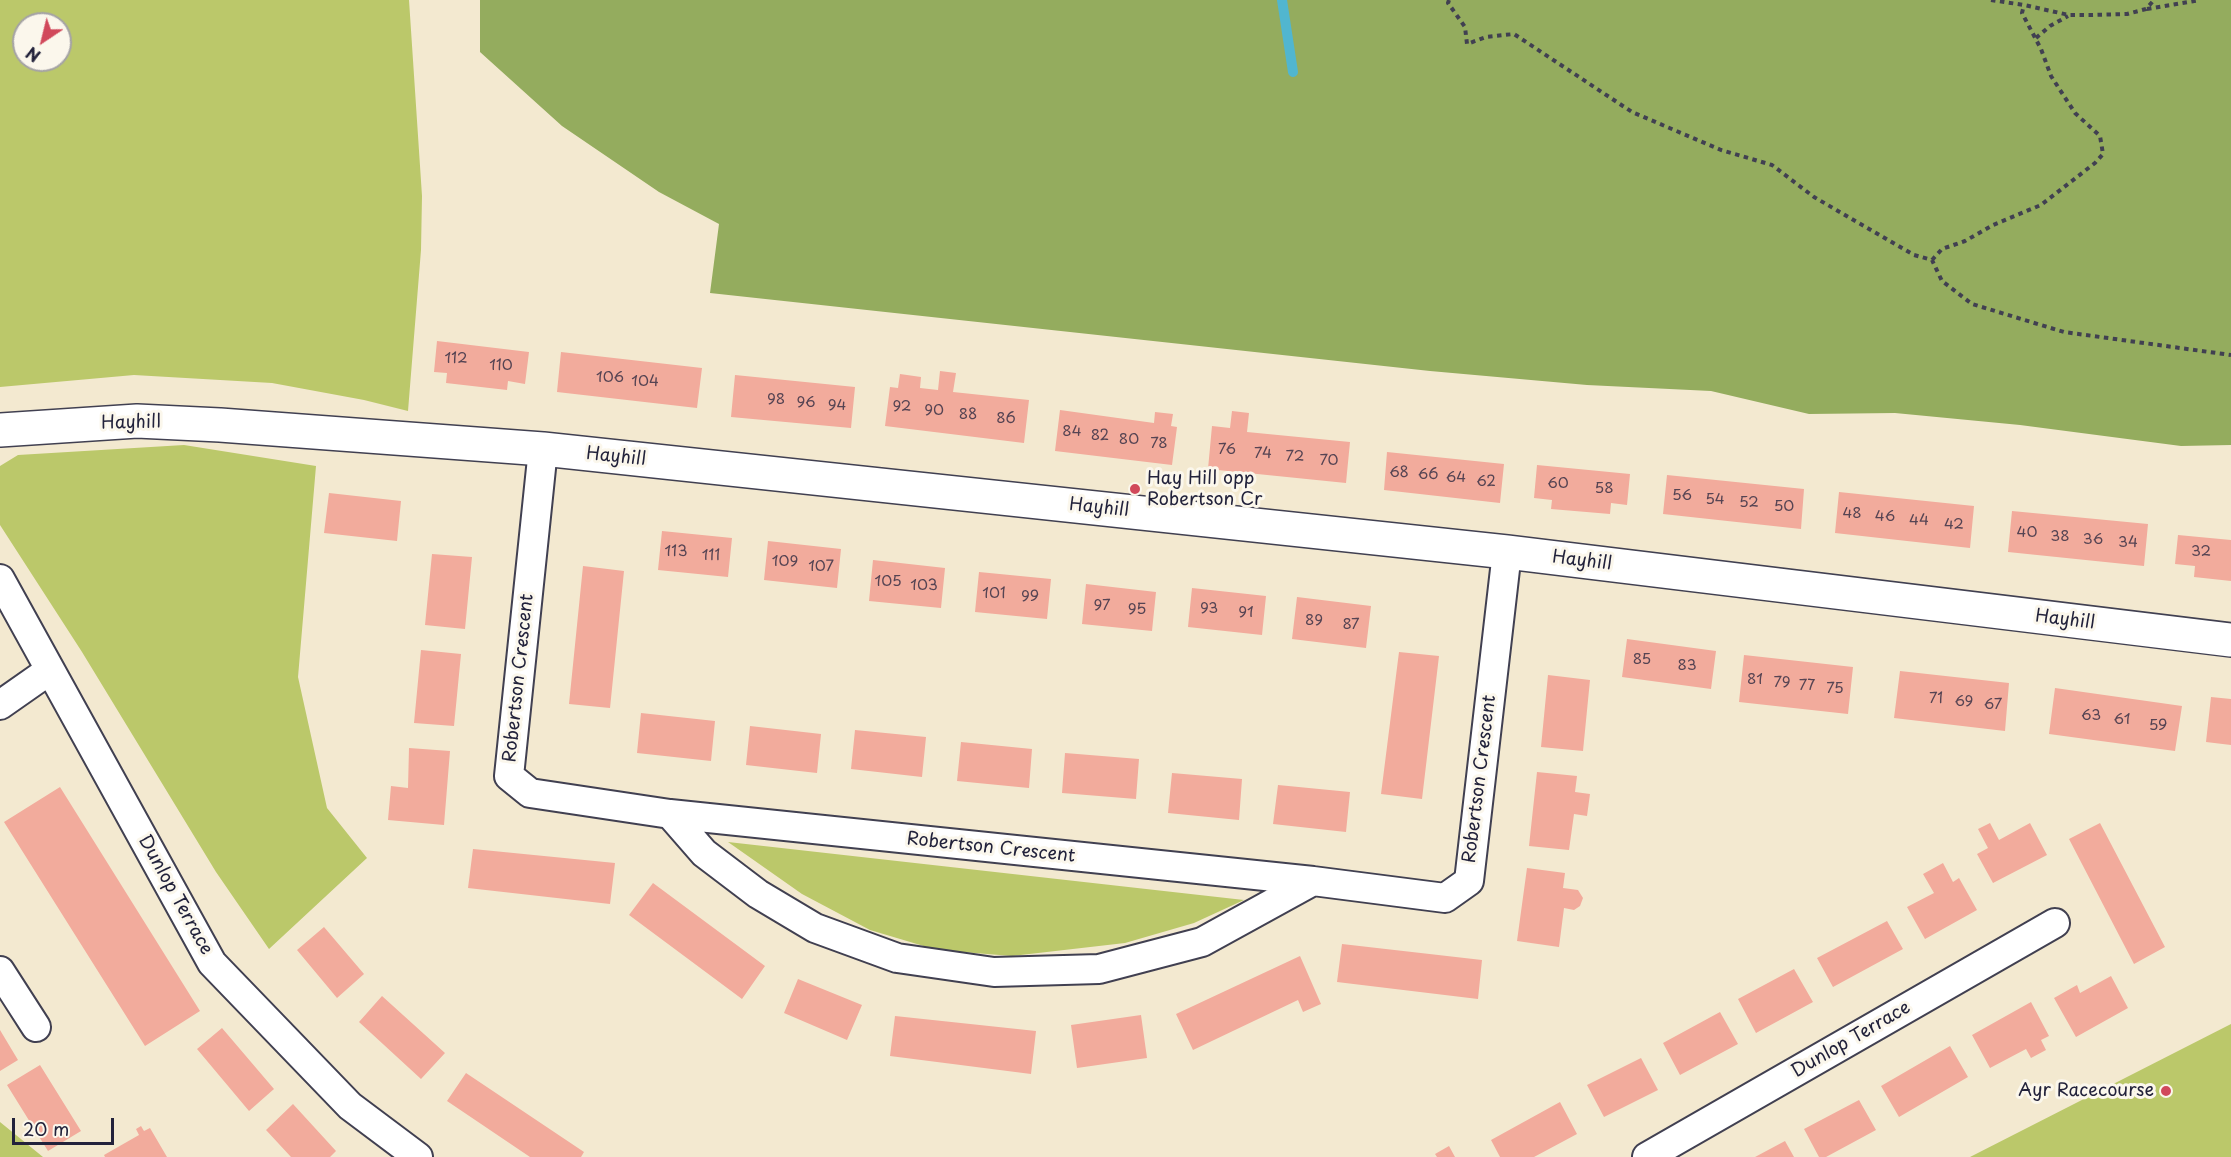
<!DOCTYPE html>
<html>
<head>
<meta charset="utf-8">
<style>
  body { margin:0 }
  #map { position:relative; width:2231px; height:1157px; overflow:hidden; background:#f3e9d0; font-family:"Playpen Sans",sans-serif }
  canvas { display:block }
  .north { position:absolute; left:12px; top:12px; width:60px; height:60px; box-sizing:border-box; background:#fbf7ec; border:2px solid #a4a2a5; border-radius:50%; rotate:215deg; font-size:16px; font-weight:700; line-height:24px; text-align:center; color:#22223b }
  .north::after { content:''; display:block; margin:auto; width:21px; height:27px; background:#d1495b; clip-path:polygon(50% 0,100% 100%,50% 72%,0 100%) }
  .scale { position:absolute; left:12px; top:1118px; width:102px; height:27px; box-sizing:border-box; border:3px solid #22223b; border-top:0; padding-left:8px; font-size:18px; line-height:21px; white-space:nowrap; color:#22223b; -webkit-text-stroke:4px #fbf7ec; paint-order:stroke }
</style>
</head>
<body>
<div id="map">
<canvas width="2231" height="1157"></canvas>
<div class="north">N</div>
<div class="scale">20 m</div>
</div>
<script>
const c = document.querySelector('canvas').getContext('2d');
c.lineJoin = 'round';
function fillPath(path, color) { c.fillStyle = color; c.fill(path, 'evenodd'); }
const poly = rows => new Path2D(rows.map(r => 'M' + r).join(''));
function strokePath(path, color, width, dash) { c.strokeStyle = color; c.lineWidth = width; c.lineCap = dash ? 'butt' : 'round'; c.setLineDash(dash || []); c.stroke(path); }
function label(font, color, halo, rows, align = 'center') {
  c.font = font + ' "Playpen Sans",sans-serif'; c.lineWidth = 6; c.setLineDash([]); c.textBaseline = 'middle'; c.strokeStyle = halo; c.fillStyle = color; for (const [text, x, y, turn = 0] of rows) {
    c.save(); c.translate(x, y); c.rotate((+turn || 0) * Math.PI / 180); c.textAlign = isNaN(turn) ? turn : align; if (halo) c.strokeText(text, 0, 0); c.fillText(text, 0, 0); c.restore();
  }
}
fillPath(poly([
  [0,0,409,0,422,196,421,250,408,411,364,400,272,383,134,375,0,387],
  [24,24,60,24,60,60,24,60],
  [184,445,316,466,298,677,327,808,367,858,269,949,216,872,82,652,0,525,0,466,18,455],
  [728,842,1244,900,1194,923,1125,943,1012,956,937,950,870,930,802,894],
  [2231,1024,2231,1157,1970,1157],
  [0,1122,43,1157,0,1157]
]), '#bbc86a');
fillPath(poly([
  [480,0,2231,0,2231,445,2181,446,2020,425,1895,413,1809,414,1711,391,1587,385,1430,371,710,293,719,224,659,192,562,126,480,52]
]), '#94ac5e');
strokePath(poly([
  [1282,0,1293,72]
]), '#51b6cf', 10);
fillPath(poly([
  [437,341,529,352,525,384,508,381,507,390,446,383,447,373,434,372],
  [561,352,702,368,697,408,557,392],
  [940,371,956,373,953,392,1029,400,1024,443,885,426,890,387,898,388,900,374,921,377,920,388,938,390],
  [735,375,855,387,851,428,731,417],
  [1060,410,1154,423,1155,412,1173,414,1171,426,1177,427,1172,465,1055,451],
  [1232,411,1249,413,1247,432,1350,442,1346,483,1208,469,1212,426,1230,428],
  [1387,452,1504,464,1500,503,1384,490],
  [1537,465,1630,474,1627,505,1611,503,1610,514,1551,509,1552,500,1534,498],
  [1667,475,1804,489,1801,529,1663,514],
  [1839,492,1974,506,1970,548,1835,533],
  [329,493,401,501,397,541,324,533],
  [2012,511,2148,524,2144,566,2008,552],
  [662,531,732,538,728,577,658,570],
  [2178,535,2231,540,2231,581,2194,577,2195,566,2175,564],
  [768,541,841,549,837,588,764,580],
  [432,554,472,557,465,629,425,625],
  [873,560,945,568,941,608,869,601],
  [583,566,624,571,610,708,569,704],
  [979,572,1051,579,1047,619,975,612],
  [1086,584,1156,592,1152,631,1082,624],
  [1192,588,1266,596,1262,635,1188,627],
  [1297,597,1371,606,1366,648,1292,639],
  [1627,639,1716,651,1711,689,1622,677],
  [421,650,461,654,454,726,414,723],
  [1399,652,1439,656,1422,799,1381,794],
  [1744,655,1853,667,1848,714,1739,702],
  [1900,671,2009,683,2005,731,1894,718],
  [1548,675,1590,680,1583,751,1541,747],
  [2055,688,2182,706,2175,751,2049,734],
  [2211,697,2231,699,2231,745,2206,742],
  [641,713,715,721,711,761,637,753],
  [750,726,821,734,817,773,746,765],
  [855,730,926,737,922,777,851,769],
  [961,742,1032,749,1029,788,957,781],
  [409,748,450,751,444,825,388,820,391,786,408,788],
  [1065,753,1139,759,1136,799,1062,793],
  [1537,772,1577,776,1575,792,1590,794,1587,816,1574,814,1569,850,1529,846],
  [1172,773,1242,779,1239,820,1168,813],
  [1278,785,1350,792,1346,832,1273,824],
  [60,787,200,1011,145,1046,4,822],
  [1990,823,1999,840,2030,823,2047,855,1993,883,1977,854,1988,848,1978,829],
  [2100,823,2165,947,2134,964,2069,839],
  [473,849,615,863,610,904,468,888],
  [1943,863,1953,882,1959,878,1977,910,1925,939,1907,907,1934,893,1923,874],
  [1527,868,1565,873,1563,888,1578,890,1583,898,1580,906,1574,910,1564,908,1559,947,1517,941],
  [653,883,765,966,742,999,629,915],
  [1887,921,1903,949,1833,987,1817,958],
  [324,927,364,974,337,998,297,950],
  [1342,944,1482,960,1478,999,1337,982],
  [1300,956,1321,1004,1303,1012,1298,1000,1193,1050,1176,1014],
  [1794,969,1813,1002,1756,1033,1738,999],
  [2111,976,2128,1008,2076,1037,2054,998,2077,985,2080,993],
  [798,979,862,1005,847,1040,784,1013],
  [382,996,445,1053,421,1079,359,1022],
  [2031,1002,2049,1036,2041,1040,2046,1050,2031,1058,2026,1049,1990,1068,1972,1035],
  [1720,1012,1738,1044,1680,1075,1663,1043],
  [1141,1015,1147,1058,1077,1068,1071,1025],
  [895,1016,1036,1031,1031,1074,890,1056],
  [222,1028,274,1089,249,1111,197,1049],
  [0,1030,18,1060,0,1071],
  [1950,1046,1968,1077,1899,1117,1881,1086],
  [1641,1058,1658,1090,1604,1117,1587,1085],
  [40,1065,81,1131,48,1151,7,1085],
  [466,1073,584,1152,581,1157,530,1157,447,1101],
  [1859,1100,1876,1130,1826,1157,1819,1157,1804,1129],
  [1560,1102,1577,1134,1534,1157,1500,1157,1491,1140],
  [293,1104,336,1151,330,1157,291,1157,266,1130],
  [141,1126,144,1131,150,1128,167,1157,105,1157,104,1155,139,1135,136,1129],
  [1785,1141,1794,1157,1755,1157],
  [1449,1146,1455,1157,1437,1157,1435,1154]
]), '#f2ab9c');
const minor = poly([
  [543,449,509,776,530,793,670,814,1313,881,1445,898,1469,881,1507,552],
  [0,579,212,963,350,1106,418,1157],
  [0,705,50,670],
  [670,814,704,853,758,894,815,928,897,958,994,972,1099,969,1202,942,1313,881],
  [0,971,36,1027],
  [1647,1157,2055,923]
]);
const tertiary = poly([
  [0,430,137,421,220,425,543,449,1507,552,2231,640]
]);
strokePath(minor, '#414051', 32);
strokePath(tertiary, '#414051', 36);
strokePath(poly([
  [1449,0,1448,3,1465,27,1467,44,1486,37,1514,34,1632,112,1721,150,1772,165,1814,197,1914,255,1932,260,1942,281,1972,304,2064,332,2231,355],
  [1991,0,2024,5,2069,15,2090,15,2127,14,2146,9,2154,0],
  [2147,9,2200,0],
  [2036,38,2050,26,2068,16],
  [1932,260,1942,249,1965,241,1993,225,2041,205,2095,163,2103,154,2100,136,2075,113,2051,76,2041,49,2022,13,2024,5]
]), '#414051', 4, [4.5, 4.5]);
strokePath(minor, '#fff', 28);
strokePath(tertiary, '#fff', 33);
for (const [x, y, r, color] of [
  [1135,489,6,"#d1495b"],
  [2166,1091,6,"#d1495b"]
]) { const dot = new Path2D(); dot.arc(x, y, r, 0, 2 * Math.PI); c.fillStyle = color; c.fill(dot); strokePath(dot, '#fbf7ec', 2); }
label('15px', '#564453', null, [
  ["112",456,359],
  ["110",501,366],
  ["106",610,378],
  ["104",645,382],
  ["98",776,400],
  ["96",806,403],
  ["94",837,406],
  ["92",902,407],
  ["90",934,411],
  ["88",968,415],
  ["86",1006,419],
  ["84",1072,432],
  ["82",1100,436],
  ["80",1129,440],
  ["78",1159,444],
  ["76",1227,450],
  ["74",1263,454],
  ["72",1295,457],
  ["70",1329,461],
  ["68",1399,473],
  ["66",1428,475],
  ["64",1456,478],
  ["62",1486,482],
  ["60",1558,484],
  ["58",1604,489],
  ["56",1682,496],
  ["54",1715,500],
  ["52",1749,503],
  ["50",1784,507],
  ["48",1852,514],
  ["46",1885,517],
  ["44",1919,521],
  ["42",1954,525],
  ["40",2027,533],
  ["38",2060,537],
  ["36",2093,540],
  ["34",2128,543],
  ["113",676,552],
  ["32",2201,552],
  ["111",711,556],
  ["109",785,562],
  ["107",821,567],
  ["105",888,582],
  ["103",924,586],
  ["101",994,594],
  ["99",1030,597],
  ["97",1102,606],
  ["93",1209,609],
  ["95",1137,610],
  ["91",1246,613],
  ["89",1314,621],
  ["87",1351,625],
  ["85",1642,660],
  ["83",1687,666],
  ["81",1755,680],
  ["79",1782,683],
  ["77",1807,686],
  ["75",1835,689],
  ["71",1936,699],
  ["69",1964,702],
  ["67",1993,705],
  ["63",2091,716],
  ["61",2122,720],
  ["59",2158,726]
]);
label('18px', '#22223b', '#fbf7ec', [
  ["Hayhill",131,423,-1],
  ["Hayhill",616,457,6],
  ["Hayhill",1099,508,6],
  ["Hayhill",1582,561,7],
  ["Hayhill",2065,620,7],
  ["Robertson Crescent",519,678,-84],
  ["Robertson Crescent",1480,779,-83],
  ["Robertson Crescent",991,848,6],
  ["Dunlop Terrace",175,895,61],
  ["Dunlop Terrace",1851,1040,-30]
]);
label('18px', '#22223b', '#fbf7ec', [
  ["Hay Hill opp",1147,479],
  ["Robertson Cr",1147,500],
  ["Ayr Racecourse",2154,1091,"right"]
], 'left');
</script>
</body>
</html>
